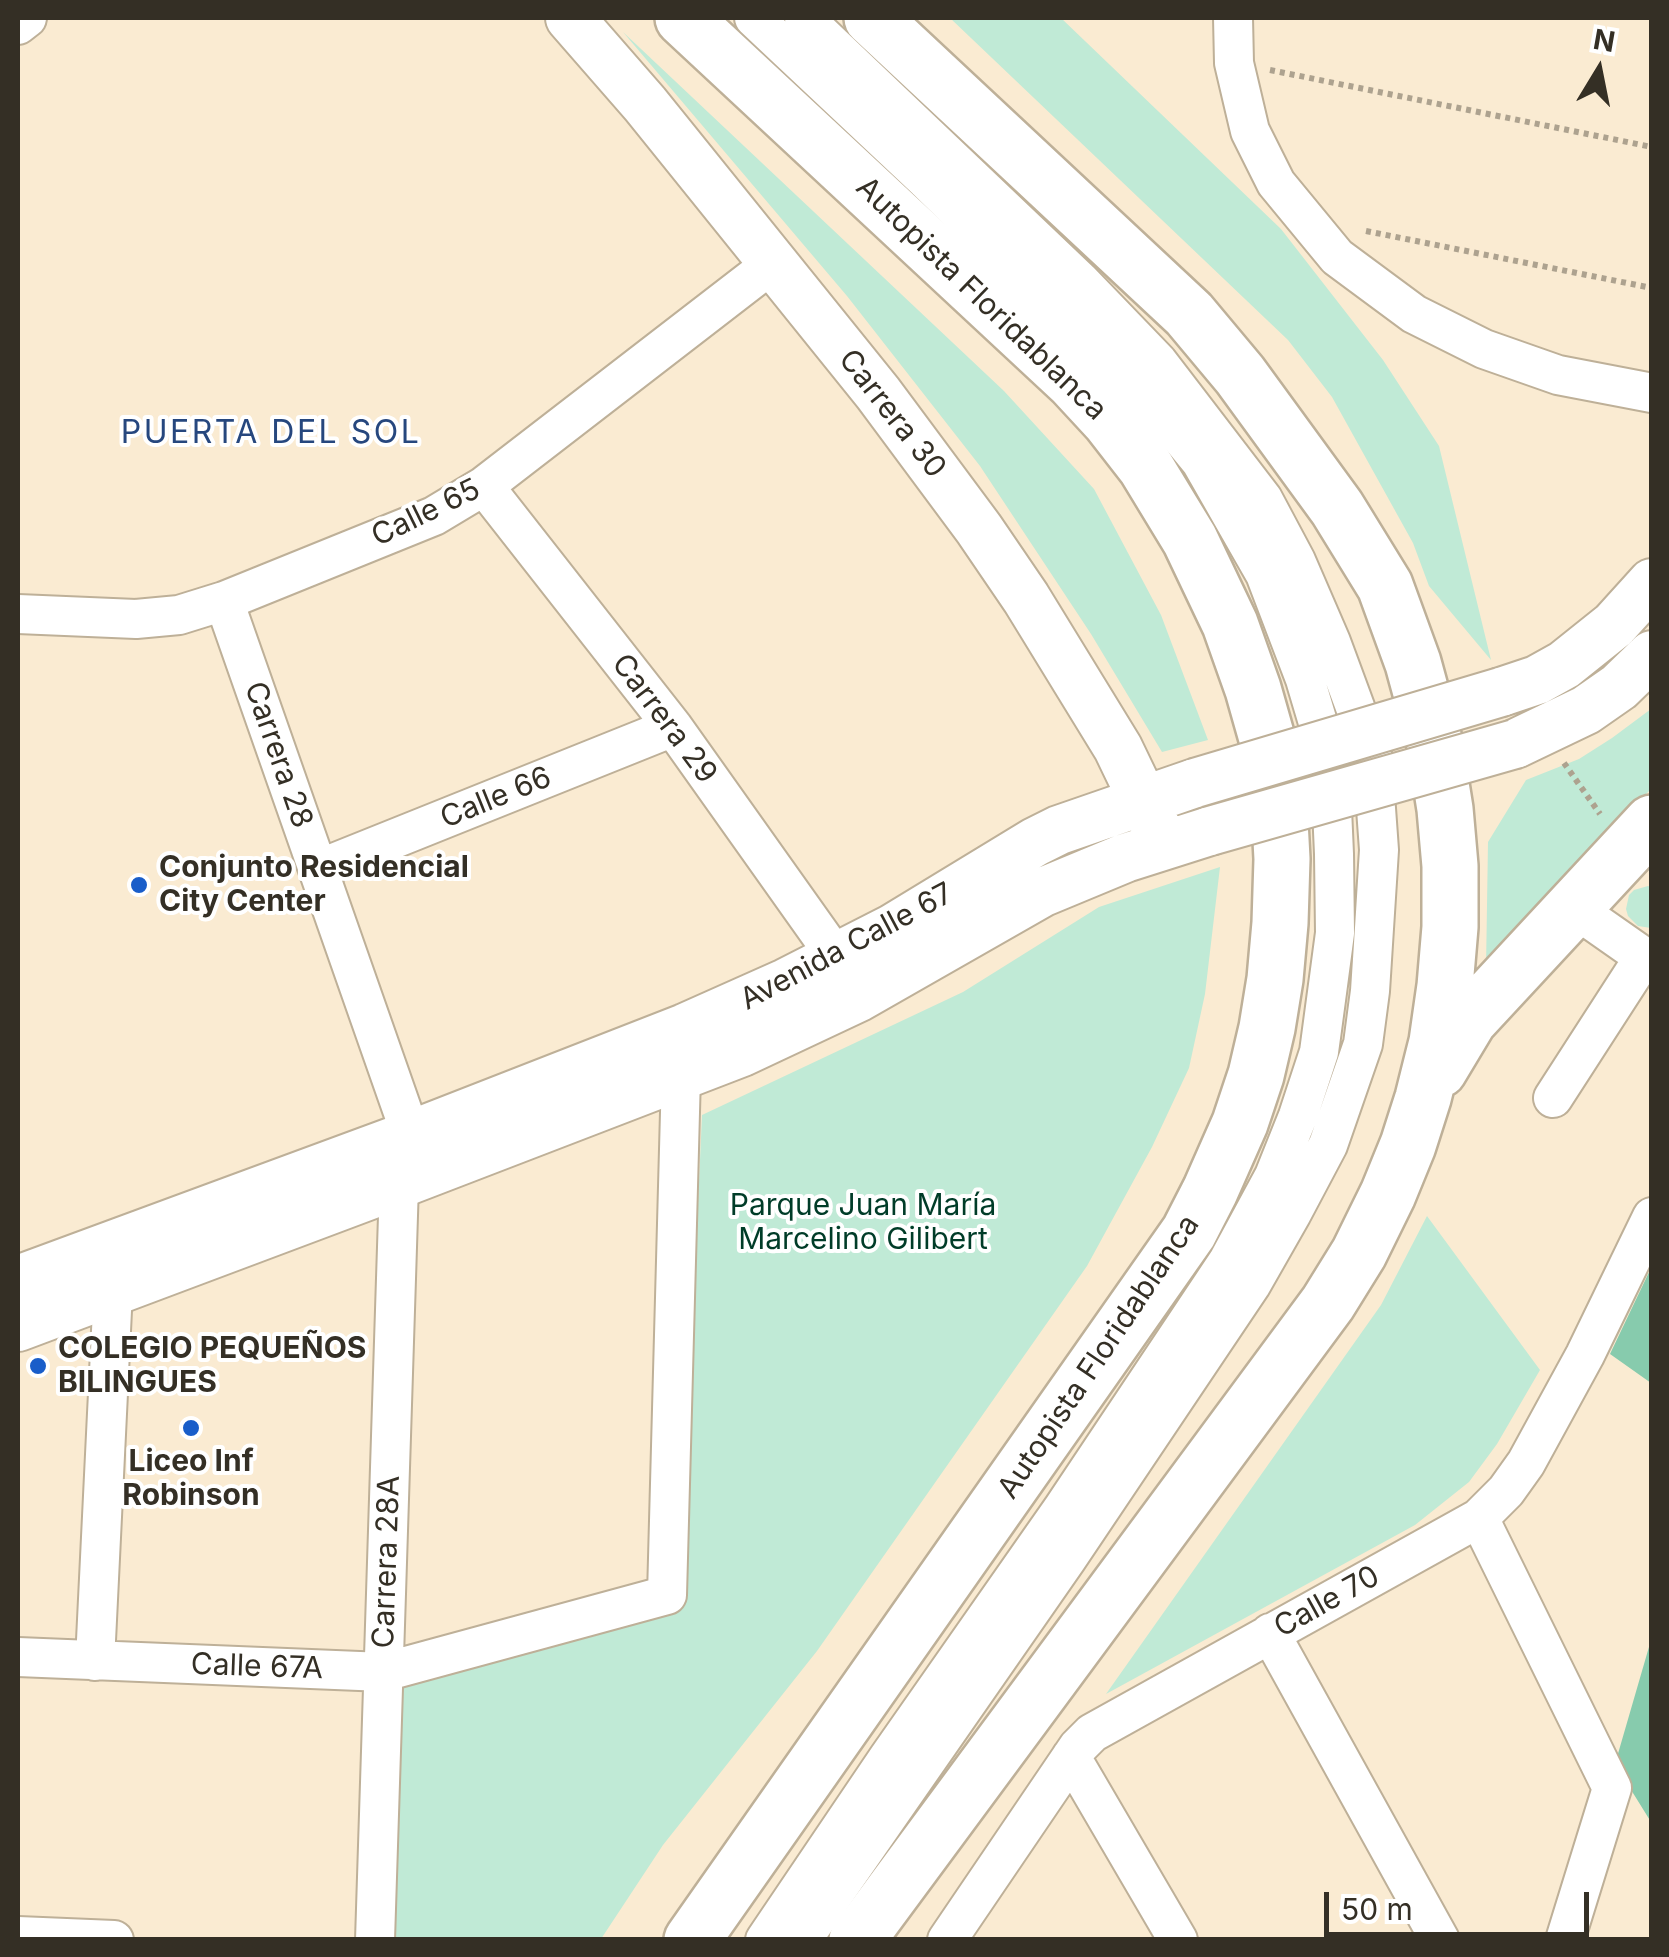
<!DOCTYPE html>
<html>
<head>
<meta charset="utf-8">
<style>
  body { margin:0 }
  #map { position:relative; width:1669px; height:1957px; overflow:hidden; background:#faebd2; font-family:Inter,sans-serif }
  canvas { display:block }
  .frame { position:absolute; inset:0; border:20px solid #342f25; pointer-events:none }
  .north { position:absolute; left:1549px; top:20px; width:100px; height:100px; -webkit-text-stroke:8px #fff; paint-order:stroke; rotate:10deg; font-size:28px; font-weight:700; line-height:40px; text-align:center; color:#342f25 }
  .north::after { content:''; display:block; margin:auto; width:35px; height:45px; background:#342f25; clip-path:polygon(50% 0,100% 100%,50% 72%,0 100%) }
  .scale { position:absolute; left:1324px; top:1892px; width:265px; height:45px; box-sizing:border-box; border:5px solid #342f25; border-top:0; padding-left:12px; font-size:30px; line-height:35px; white-space:nowrap; color:#342f25; -webkit-text-stroke:8px #fff; paint-order:stroke }
</style>
</head>
<body>
<div id="map">
<canvas width="1669" height="1957"></canvas>
<div class="frame"></div>
<div class="north">N</div>
<div class="scale">50 m</div>
</div>
<script>
const c = document.querySelector('canvas').getContext('2d');
c.lineJoin = 'round';
function fillPath(path, color) { c.fillStyle = color; c.fill(path, 'evenodd'); }
const poly = rows => new Path2D(rows.map(r => 'M' + r).join(''));
function strokePath(path, color, width, dash) { c.strokeStyle = color; c.lineWidth = width; c.lineCap = dash ? 'butt' : 'round'; c.setLineDash(dash || []); c.stroke(path); }
function label(font, color, halo, rows, align = 'center') {
  c.font = font + ' Inter,sans-serif'; c.lineWidth = 8; c.setLineDash([]); c.textBaseline = 'middle'; c.strokeStyle = halo; c.fillStyle = color; for (const [text, x, y, turn = 0] of rows) {
    c.save(); c.translate(x, y); c.rotate((+turn || 0) * Math.PI / 180); c.textAlign = isNaN(turn) ? turn : align; if (halo) c.strokeText(text, 0, 0); c.fillText(text, 0, 0); c.restore();
  }
}
fillPath(poly([
  [950,18,1061,18,1281,229,1383,360,1439,446,1491,660,1429,586,1413,543,1332,397,1288,340],
  [623,32,1004,391,1094,489,1161,615,1208,740,1162,752,1091,634,980,466,847,296],
  [1651,709,1651,789,1592,849,1486,968,1488,842,1526,780,1579,759,1612,738],
  [1220,867,1205,994,1189,1068,1152,1147,1087,1266,817,1651,663,1845,601,1939,389,1940,400,1683,680,1608,702,1115,963,992,1099,907],
  [1648,886,1651,887,1651,928,1638,926,1628,916,1626,909,1629,895,1634,890],
  [1427,1216,1540,1370,1497,1444,1469,1482,1415,1525,1106,1694,1381,1305]
]), '#c0ead6');
fillPath(poly([
  [1651,1268,1651,1383,1610,1354],
  [1651,1640,1651,1822,1615,1764]
]), '#87cbad');
const minor = poly([
  [754,18,924,178,1147,396,1201,462,1265,574,1305,679,1330,763,1334,854,1335,933,1319,1052,1298,1116,1274,1176,1228,1261,1063,1508,888,1758,765,1940],
  [1233,18,1234,63,1250,131,1276,183,1337,257,1414,314,1484,349,1558,375,1652,393],
  [18,25,27,18],
  [484,486,673,727,837,958],
  [224,601,411,1135],
  [18,614,136,619,179,615,224,601,434,516,484,486,773,263],
  [319,869,673,727],
  [1574,908,1644,957,1652,960],
  [1553,1098,1644,957],
  [1479,1518,1612,1788,1565,1940],
  [1270,1633,1440,1940],
  [18,1657,384,1672,667,1595,681,1075],
  [95,1661,114,1269],
  [1071,1757,1178,1940],
  [18,1936,114,1940],
  [375,1940,399,1184],
  [802,1940,1067,1559,1251,1285,1292,1213,1328,1145,1363,1044,1370,991,1379,850,1372,753,1331,642,1296,561,1263,499,1158,362,1080,281,804,18],
  [947,1940,1078,1747,1092,1733,1479,1518,1506,1491,1526,1463,1585,1355,1652,1217]
]);
const major = poly([
  [570,18,645,104,878,393,979,529,1026,598,1118,748,1156,827],
  [1501,692,1537,680,1564,665,1614,625,1652,583],
  [1515,744,1586,710,1619,687,1652,655],
  [18,1280,411,1135,685,1028,786,983,892,929,1035,842,1059,830,1195,783],
  [18,1327,399,1184,742,1052,859,997,1043,892,1125,858,1210,831]
]);
const highway = poly([
  [683,18,1073,381,1110,421,1145,466,1190,540,1230,624,1253,689,1270,749,1279,802,1282,859,1280,923,1275,979,1267,1028,1256,1075,1240,1123,1210,1191,1189,1232,692,1940],
  [1439,1070,1469,1020,1652,823],
  [857,1940,1328,1303,1359,1253,1388,1194,1408,1145,1423,1098,1437,1042,1445,986,1450,927,1450,866,1445,809,1434,740,1413,663,1385,586,1337,508,1240,375,1189,314,872,18]
]);
strokePath(minor, '#beb098', 42);
strokePath(major, '#beb098', 52);
strokePath(highway, '#beb098', 60);
strokePath(poly([
  [1270,70,1652,147],
  [1366,231,1652,288],
  [1564,763,1600,814]
]), '#ada28f', 6, [5, 5]);
strokePath(minor, '#fff', 38);
strokePath(major, '#fff', 48);
strokePath(highway, '#fff', 55);
const majorBridge = poly([
  [1195,783,1501,692],
  [1210,831,1515,744]
]);
strokePath(majorBridge, '#beb098', 52, []);
strokePath(majorBridge, '#fff', 48);
for (const [x, y, r, color] of [
  [139,885,10,"#195dc9"],
  [38,1366,10,"#195dc9"],
  [191,1428,10,"#195dc9"]
]) { const dot = new Path2D(); dot.arc(x, y, r, 0, 2 * Math.PI); c.fillStyle = color; c.fill(dot); strokePath(dot, '#fff', 4); }
label('30px', '#342f25', '#fff', [
  ["Autopista Floridablanca",981,299,44],
  ["Carrera 30",892,414,52],
  ["Calle 65",426,513,-26],
  ["Carrera 29",664,719,53],
  ["Carrera 28",278,755,71],
  ["Calle 66",496,798,-22],
  ["Avenida Calle 67",847,947,-28],
  ["Autopista Floridablanca",1099,1357,-56],
  ["Carrera 28A",387,1562,-88],
  ["Calle 70",1327,1602,-29],
  ["Calle 67A",257,1667,2]
]);
label('bold 30px', '#342f25', '#fff', [
  ["Conjunto Residencial",159,868],
  ["City Center",159,902],
  ["COLEGIO PEQUEÑOS",58,1349],
  ["BILINGUES",58,1383],
  ["Liceo Inf",191,1462,"center"],
  ["Robinson",191,1496,"center"]
], 'left');
label('30px', '#003c28', '#fff', [
  ["Parque Juan María",863,1206],
  ["Marcelino Gilibert",863,1240]
]);
c.letterSpacing = '2.5px';
label('32px', '#26477e', '#fff', [
  ["PUERTA DEL SOL",271,433]
]);
c.letterSpacing = '0px';
</script>
</body>
</html>
